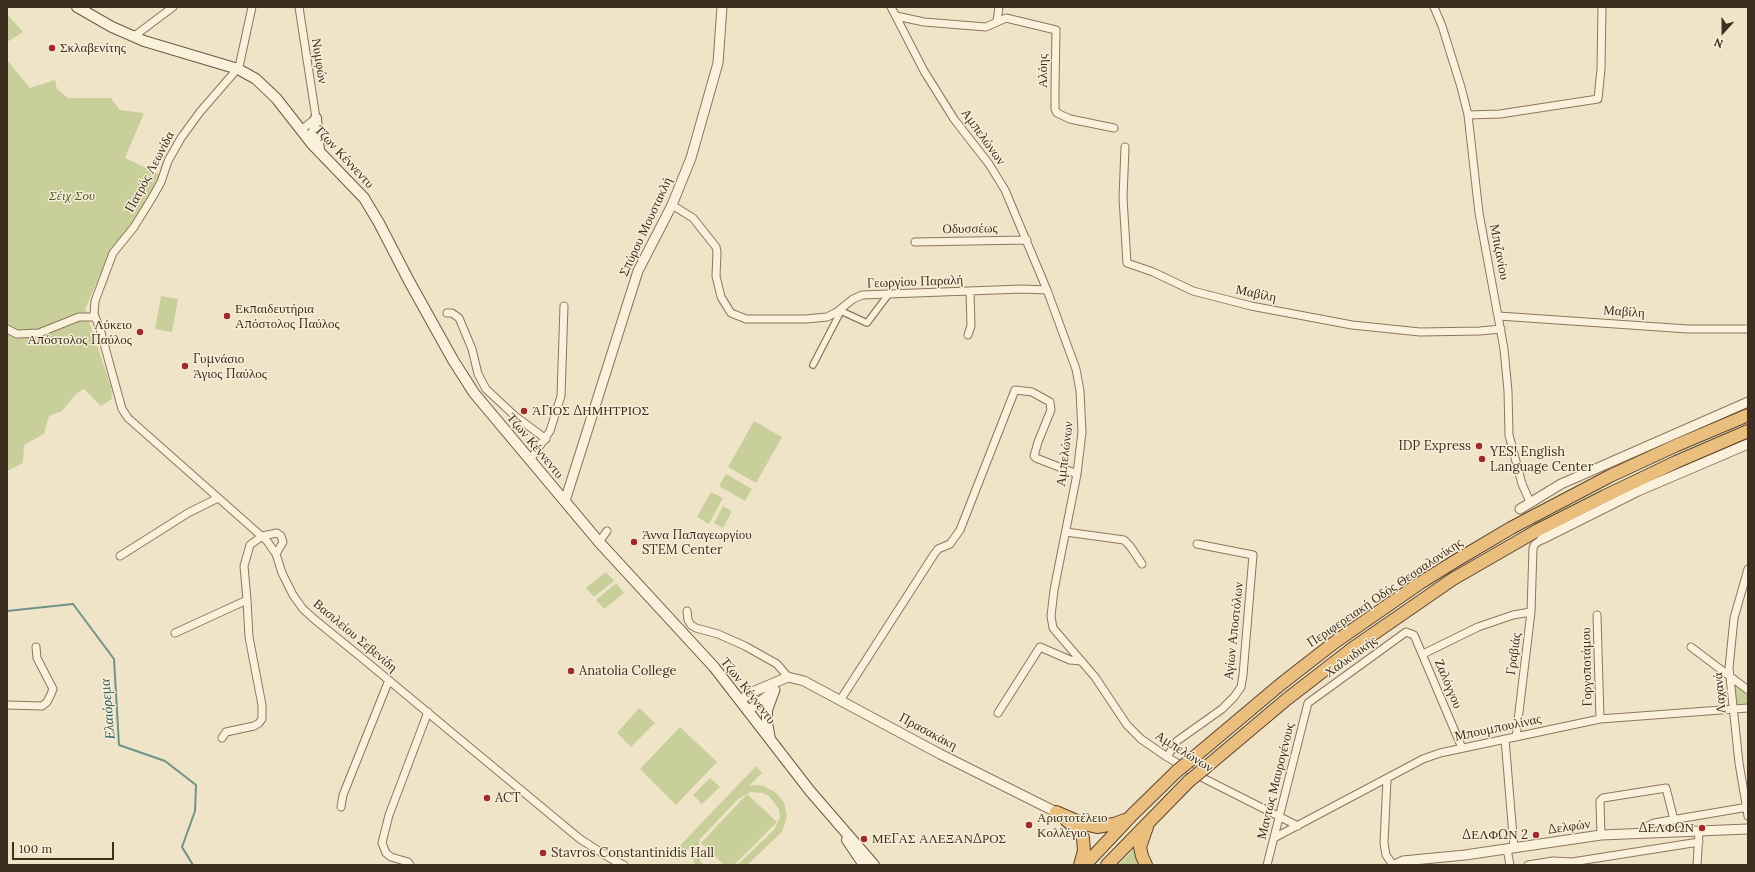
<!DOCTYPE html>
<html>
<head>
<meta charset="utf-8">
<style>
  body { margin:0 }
  #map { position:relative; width:1755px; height:872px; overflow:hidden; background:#f0e4c8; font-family:Lora,serif }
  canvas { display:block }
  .frame { position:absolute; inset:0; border:8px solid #3d2e20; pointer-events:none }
  .north { position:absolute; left:1703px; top:12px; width:40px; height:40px; -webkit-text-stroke:3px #f7eed8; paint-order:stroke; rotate:201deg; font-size:11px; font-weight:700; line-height:16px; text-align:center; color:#3d2e20 }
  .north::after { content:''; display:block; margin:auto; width:14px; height:18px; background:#3d2e20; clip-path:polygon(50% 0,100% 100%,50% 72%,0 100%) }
  .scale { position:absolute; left:12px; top:842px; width:102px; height:18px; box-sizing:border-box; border:2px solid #3d2e20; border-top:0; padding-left:5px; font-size:12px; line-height:14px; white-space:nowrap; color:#3d2e20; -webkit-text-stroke:3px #f7eed8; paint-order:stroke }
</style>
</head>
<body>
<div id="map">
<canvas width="1755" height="872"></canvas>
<div class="frame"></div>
<div class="north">N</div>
<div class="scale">100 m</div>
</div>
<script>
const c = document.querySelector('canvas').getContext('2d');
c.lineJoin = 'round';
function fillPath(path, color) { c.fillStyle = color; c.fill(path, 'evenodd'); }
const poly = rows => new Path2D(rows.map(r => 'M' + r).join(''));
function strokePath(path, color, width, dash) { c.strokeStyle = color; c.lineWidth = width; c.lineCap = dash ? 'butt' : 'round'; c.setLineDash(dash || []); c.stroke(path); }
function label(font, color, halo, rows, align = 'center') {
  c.font = font + ' Lora,serif'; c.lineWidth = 3; c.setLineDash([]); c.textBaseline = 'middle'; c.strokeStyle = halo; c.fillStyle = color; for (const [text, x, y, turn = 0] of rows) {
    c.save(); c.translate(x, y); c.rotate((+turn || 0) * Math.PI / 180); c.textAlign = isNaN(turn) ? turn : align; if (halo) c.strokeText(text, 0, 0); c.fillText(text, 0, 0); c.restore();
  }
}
fillPath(poly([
  [7,14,23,32,7,42],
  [7,60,30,88,55,80,57,89,68,98,111,98,120,110,144,113,125,158,159,174,155,187,135,220,107,260,85,309,111,387,112,399,101,406,84,389,76,394,62,411,49,416,44,434,24,445,23,463,7,471],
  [161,296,178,299,172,332,155,329],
  [754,421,782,437,756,483,728,467],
  [726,474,752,489,745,501,719,486],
  [711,492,723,498,709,524,697,517],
  [723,506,732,511,723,528,714,523],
  [606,572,614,581,594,597,586,588],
  [616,583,624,593,604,609,596,600],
  [1736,686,1748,695,1748,705,1736,705,1734,687],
  [639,708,655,723,631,747,617,733],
  [680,727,717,762,676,805,640,769],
  [756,766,762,773,749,786,757,785,764,786,775,792,784,802,787,816,782,832,747,865,737,865,774,830,780,817,779,809,769,796,763,793,750,792,738,799,700,839,698,851,700,861,704,865,696,865,694,862,692,856,693,845,677,860,671,855],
  [710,778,720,787,702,804,693,795],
  [747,794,777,822,734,865,724,865,701,843],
  [1136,846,1142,865,1120,865,1119,864]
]), '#c9cf9b');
strokePath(poly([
  [7,611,73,604,114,659,119,745,165,761,196,785,195,811,182,847,193,865]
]), '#6f938a', 2);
const pedestrian = poly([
  [813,365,841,311,867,323,888,295]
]);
const minor = poly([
  [252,7,239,67,200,112,181,138,168,161,161,182,152,198,134,227,113,253,95,301,94,314,100,329,122,409,128,418,267,541,276,554,282,573,293,595,303,609,314,619,362,658,580,839,613,860,624,865],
  [299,7,316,118,314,127,308,139],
  [891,7,924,71,954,119,989,164,1005,190,1047,290,1076,369,1080,391,1082,432,1077,474,1054,590,1051,616,1053,628,1095,677,1127,725,1141,739,1167,757,1199,776,1298,826],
  [1434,7,1442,26,1461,87,1468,115,1479,213,1504,349,1508,391,1509,435,1522,484,1530,502],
  [896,16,924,22,986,27,1006,18,1056,30,1055,89,1055,109,1057,113,1070,119,1114,128],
  [997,21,999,7],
  [133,37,173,7],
  [1468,115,1500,114,1598,99,1601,69,1602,7],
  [301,130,316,118],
  [1125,147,1123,198,1127,263,1153,272,1193,291,1251,306,1352,325,1420,332,1480,331,1501,329],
  [672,205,693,218,716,247,717,252,716,276,721,297,731,313,746,319,806,319,827,317,837,312,853,299,862,295,1022,289,1047,290],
  [915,242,1027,240],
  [447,313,452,313,459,318,472,349,478,374,486,389,515,416,546,439],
  [1499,316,1688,329,1748,329],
  [7,329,17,334,39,333,79,317,95,317],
  [968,335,971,326,970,292],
  [530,460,550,431,561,396,564,306],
  [1066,532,1124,540,1130,546,1142,564],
  [599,542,607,531],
  [120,556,188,513,218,498],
  [1748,569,1734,618,1729,668,1739,763,1748,816],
  [687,611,688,620,691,625,696,628,718,634,745,646,777,664,788,677],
  [1597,615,1600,719],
  [175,633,247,600,244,566,250,545,262,536,277,533,281,536,283,542,276,554],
  [1691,647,1748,690],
  [1423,654,1478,627,1513,615,1531,612],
  [841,699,933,556,938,549,950,544,960,530,1015,390,1032,392,1050,402,1051,410,1038,442,1034,456,1036,458,1077,474],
  [7,705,42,706,47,702,51,694,53,689,37,658,36,647],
  [998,713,1040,647,1070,660,1081,661],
  [1516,737,1531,612,1533,548,1535,544,1542,539],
  [222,738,226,732,254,726,259,723,262,719,262,705,249,637,247,600],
  [1505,739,1514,848],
  [1167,757,1177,741,1222,709,1234,697,1241,687,1243,675,1253,555,1197,544],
  [1387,779,1384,843,1386,855,1393,865],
  [341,807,343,795,389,680],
  [1646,833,1648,826,1654,823,1748,807],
  [1601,835,1600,801,1603,798,1666,788,1674,820],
  [1274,838,1423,759,1440,753,1600,719,1748,708],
  [1507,849,1510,865],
  [410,865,408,862,391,857,386,853,382,843,389,815,428,712],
  [1267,865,1308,703,1406,632,1414,635,1462,748],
  [1528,865,1553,861,1572,862,1699,842],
  [1697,865,1699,832]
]);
const tertiary = poly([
  [565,501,638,271,672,205,691,158,718,63,722,7],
  [1520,509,1561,484,1748,402],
  [1542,539,1638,491,1748,444],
  [740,700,755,691,788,677,804,681,940,754,1056,812],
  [748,711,775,690],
  [1395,865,1403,861,1465,855,1601,835,1748,829]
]);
const secondary = poly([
  [77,7,112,27,144,41,238,69,256,79,276,98,312,144,364,198,379,223,409,281,453,360,474,393,599,542,714,667,810,791,874,865],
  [316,118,319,151],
  [770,739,767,723,767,710,774,691],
  [847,840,864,865]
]);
const trunk = poly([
  [1193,758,1281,684,1335,642,1420,583,1457,560,1511,528,1610,476,1677,445,1748,415],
  [1205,768,1287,699,1353,648,1453,579,1538,530,1605,496,1676,462,1748,431],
  [1056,812,1084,824,1097,827,1114,824,1125,820],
  [1066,820,1078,830,1083,838,1084,851,1080,865],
  [1085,865,1132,815,1177,771],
  [1107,865,1189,781],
  [1146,865,1142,856,1140,847,1147,827]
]);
strokePath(pedestrian, '#8d765c', 8);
strokePath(minor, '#8d765c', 9);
strokePath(tertiary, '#8d765c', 11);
strokePath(secondary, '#6f573f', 12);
strokePath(trunk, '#5b4430', 14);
strokePath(pedestrian, '#faf1dc', 5.5);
strokePath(minor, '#faf1dc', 7);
strokePath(tertiary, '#faf1dc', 9);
strokePath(secondary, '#faf1dc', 10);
strokePath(trunk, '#eabe7c', 12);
const trunkBridge = poly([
  [1177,771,1193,758],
  [1189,781,1205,768]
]);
strokePath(trunkBridge, '#5b4430', 14, []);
strokePath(trunkBridge, '#eabe7c', 12);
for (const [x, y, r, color] of [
  [52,48,4,"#9e2a2b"],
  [227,316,4,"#9e2a2b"],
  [140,332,4,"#9e2a2b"],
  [185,366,4,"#9e2a2b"],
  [524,411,4,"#9e2a2b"],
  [1479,446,4,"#9e2a2b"],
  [1482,459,4,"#9e2a2b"],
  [634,542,4,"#9e2a2b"],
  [571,671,4,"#9e2a2b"],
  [487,798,4,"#9e2a2b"],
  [1029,825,4,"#9e2a2b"],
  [1702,828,4,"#9e2a2b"],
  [1536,835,4,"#9e2a2b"],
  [864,839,4,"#9e2a2b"],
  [543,853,4,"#9e2a2b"]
]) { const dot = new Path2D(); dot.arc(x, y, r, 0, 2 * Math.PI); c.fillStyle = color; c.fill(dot); strokePath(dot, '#f7eed8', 1.5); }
label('13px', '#3d2e20', '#f7eed8', [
  ["Σκλαβενίτης",60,48],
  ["Εκπαιδευτήρια",235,309],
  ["Απόστολος Παύλος",235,324],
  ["Λύκειο",132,325,"right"],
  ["Απόστολος Παύλος",132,340,"right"],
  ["Γυμνάσιο",193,359],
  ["Άγιος Παύλος",193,374],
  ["ΆΓΙΟΣ ΔΗΜΗΤΡΙΟΣ",532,411],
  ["IDP Express",1471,446,"right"],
  ["YES! English",1490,452],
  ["Language Center",1490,467],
  ["Άννα Παπαγεωργίου",642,535],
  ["STEM Center",642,550],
  ["Anatolia College",579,671],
  ["ACT",495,798],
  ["Αριστοτέλειο",1037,818],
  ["Κολλέγιο",1037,833],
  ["ΔΕΛΦΩΝ",1694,828,"right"],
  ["ΔΕΛΦΩΝ 2",1528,835,"right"],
  ["ΜΕΓΑΣ ΑΛΕΞΑΝΔΡΟΣ",872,839],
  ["Stavros Constantinidis Hall",551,853]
], 'left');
label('13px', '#3d2e20', '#f7eed8', [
  ["Νυμφών",319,61,81],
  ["Αλόης",1043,71,-90],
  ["Αμπελώνων",983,137,54],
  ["Τζων Κέννεντυ",344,157,47],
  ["Πατρός Λεωνίδα",150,172,-62],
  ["Σπύρου Μουστακλή",646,227,-65],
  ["Οδυσσέως",970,229,-1],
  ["Μπιζανίου",1499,252,79],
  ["Γεωργίου Παραλή",915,282,-2],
  ["Μαβίλη",1256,294,12],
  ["Μαβίλη",1624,312,4],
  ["Τζων Κέννεντυ",535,446,50],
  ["Αμπελώνων",1065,454,-83],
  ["Περιφερειακή Οδός Θεσσαλονίκης",1385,593,-34],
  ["Αγίων Αποστόλων",1234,631,-84],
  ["Βασιλείου Σεβενίδη",355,636,40],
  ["Γραβιάς",1514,654,-82],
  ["Χαλκιδικής",1351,657,-36],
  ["Γοργοποτάμου",1587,667,-91],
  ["Ζαλόγγου",1448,684,67],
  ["Τζων Κέννεντυ",748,691,52],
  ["Λαχανά",1720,693,-95],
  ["Μπουμπουλίνας",1498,728,-12],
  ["Πρασακάκη",928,732,28],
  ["Αμπελώνων",1184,752,32],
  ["Μαντώς Μαυρογένους",1276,781,-76],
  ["Δελφών",1569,827,-8]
]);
label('italic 13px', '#4d5a26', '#f7eed8', [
  ["Σέιχ Σου",72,196]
]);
label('italic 14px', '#2f5d5a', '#f7eed8', [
  ["Ελαιόρεμα",108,709,-95]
]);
</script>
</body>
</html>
